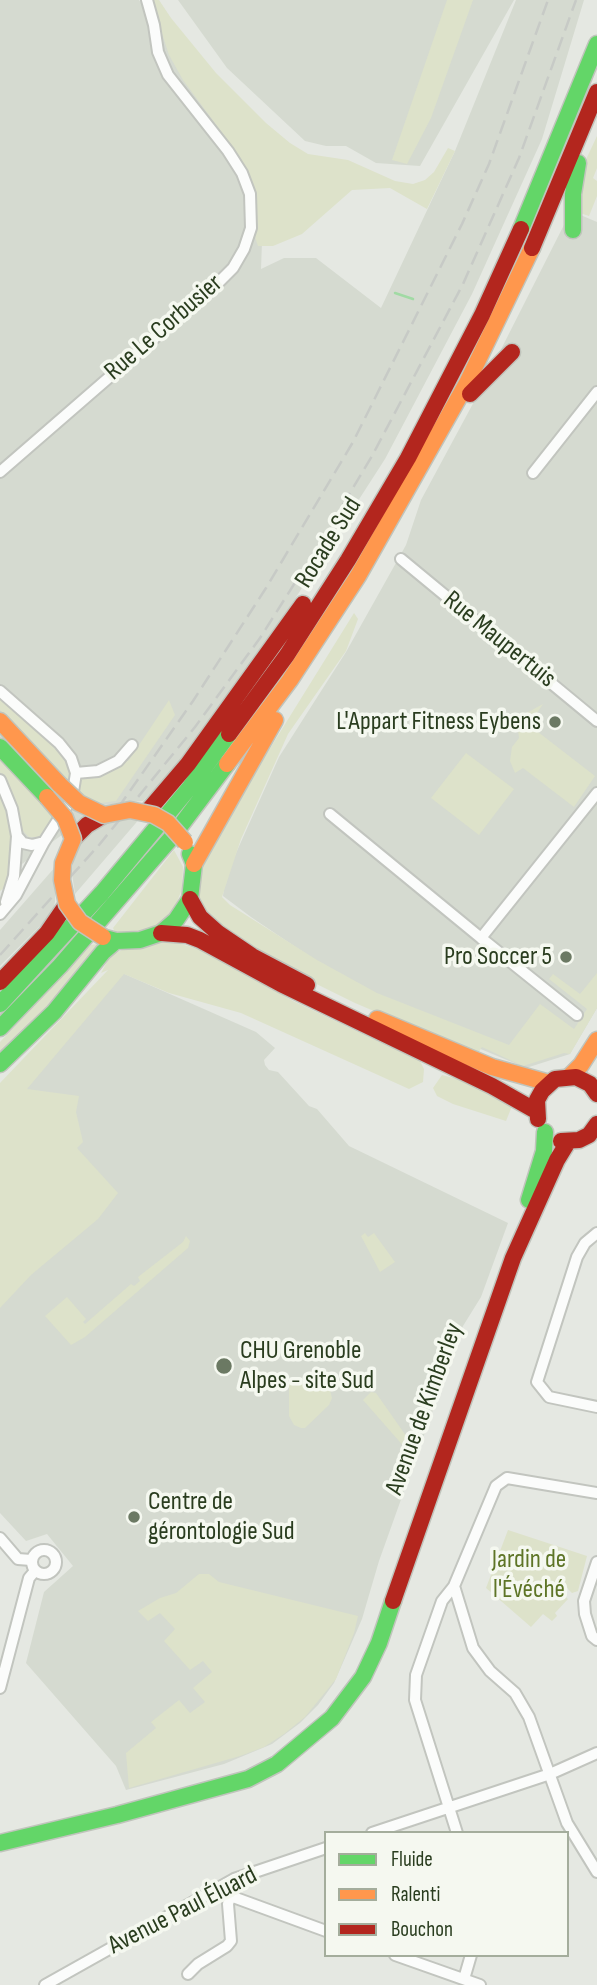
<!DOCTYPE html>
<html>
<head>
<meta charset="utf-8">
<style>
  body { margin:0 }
  #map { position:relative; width:597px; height:1985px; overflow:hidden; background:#e5e8e2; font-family:"Sofia Sans Condensed",sans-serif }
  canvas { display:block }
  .legend { position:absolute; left:324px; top:1831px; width:245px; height:126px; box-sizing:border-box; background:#f5f8f0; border:2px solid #a4ad9c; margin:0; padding:9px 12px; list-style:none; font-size:21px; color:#2a3d1f }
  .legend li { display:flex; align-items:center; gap:14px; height:35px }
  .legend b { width:35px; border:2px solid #a4ad9c }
</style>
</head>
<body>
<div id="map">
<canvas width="597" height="1985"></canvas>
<ul class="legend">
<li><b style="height:9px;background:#63d668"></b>Fluide</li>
<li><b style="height:9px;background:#ff974d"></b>Ralenti</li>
<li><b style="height:9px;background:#b3261e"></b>Bouchon</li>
</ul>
</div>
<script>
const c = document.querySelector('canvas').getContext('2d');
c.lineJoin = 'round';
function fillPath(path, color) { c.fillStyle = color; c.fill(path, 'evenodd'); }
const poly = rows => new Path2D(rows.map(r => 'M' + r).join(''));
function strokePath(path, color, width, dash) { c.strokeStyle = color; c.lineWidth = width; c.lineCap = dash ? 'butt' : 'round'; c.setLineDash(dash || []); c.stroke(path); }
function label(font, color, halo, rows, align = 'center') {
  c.font = font + ' "Sofia Sans Condensed",sans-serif'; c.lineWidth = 7; c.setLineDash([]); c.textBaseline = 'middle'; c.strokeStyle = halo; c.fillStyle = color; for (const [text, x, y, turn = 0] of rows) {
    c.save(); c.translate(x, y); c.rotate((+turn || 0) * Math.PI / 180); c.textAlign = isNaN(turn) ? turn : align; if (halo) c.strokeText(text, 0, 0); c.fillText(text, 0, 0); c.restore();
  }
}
fillPath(poly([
  [0,0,139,0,223,121,264,188,261,269,284,258,316,258,381,308,455,151,516,0,584,0,542,139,472,294,385,459,271,636,183,762,143,801,103,805,0,880],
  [178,0,514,0,420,166,376,163,346,146,326,146,305,141,227,68],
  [571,211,597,222,597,1008,570,1054,526,1068,390,1011,251,917,223,896,224,888,232,862,279,757,346,652,406,545,421,500,483,385],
  [116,817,141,817,75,894,72,874,73,859,78,846,86,834],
  [56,866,55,902,52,914,0,966,0,930],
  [111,968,256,1032,275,1048,264,1060,265,1065,269,1070,278,1072,309,1106,317,1109,349,1146,508,1223,481,1297,463,1326,379,1561,362,1619,334,1683,318,1705,300,1723,272,1744,224,1764,126,1790,116,1766,26,1663,44,1592,73,1566,47,1534,26,1541,0,1513,0,1085]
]), '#d5dad0');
fillPath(poly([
  [151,0,159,0,171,18,216,73,266,123,290,143,308,154,348,160,395,181,413,184,425,180,434,172,448,148,455,151,427,209,390,188,352,190,302,234,273,246,258,246,255,237,257,213,254,187,240,157,183,80,169,55],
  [447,0,473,0,431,118,407,164,392,160],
  [597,136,597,168,593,178,597,181,597,196,589,216,577,212,582,168],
  [354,613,358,619,346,651,288,734,241,839,222,897,230,905,317,960,377,993,509,1045,540,1004,574,1029,587,1009,549,979,553,974,580,994,597,973,597,1008,570,1054,564,1053,523,1066,482,1047,477,1055,355,1003,280,966,209,921,198,898,201,867,251,779],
  [0,695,55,744,68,759,72,774,72,786,0,710],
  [169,700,175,715,116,801,101,803,84,797,77,791,81,776,107,772,129,760],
  [543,704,529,725,595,776,574,807,523,768,515,773,510,761,512,747,519,738,517,723,523,715],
  [466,753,514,789,479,835,431,798],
  [0,757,54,818,45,834,37,837,29,837,23,831,13,795,0,772],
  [0,793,5,804,12,838,10,870,4,888,0,891],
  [174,850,183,867,182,889,175,907,163,921,147,931,134,935,116,934,113,928],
  [161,942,177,943,206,951,293,1001,420,1061,424,1069,423,1082,409,1089,241,1013,169,993,124,974,27,1089,79,1096,76,1112,83,1142,77,1148,118,1193,98,1219,31,1275,0,1308,0,1083,108,970,101,973,110,956,122,950],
  [97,944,99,948,0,1058,0,1042,91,945],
  [442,1075,458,1079,512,1106,506,1121,453,1104,437,1096,433,1088],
  [365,1233,368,1237,374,1233,395,1262,380,1272,361,1236],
  [186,1236,190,1241,188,1248,85,1337,71,1345,45,1316,67,1297,86,1319,83,1322,85,1324,131,1284,134,1286,140,1281,138,1277,183,1242],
  [309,1372,315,1374,330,1390,332,1398,329,1405,305,1428,301,1428,294,1425,289,1416,289,1385,292,1379,295,1386,312,1379],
  [371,1392,376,1393,409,1440,419,1446,416,1455,406,1449,363,1400],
  [508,1530,587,1556,578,1591,572,1593,566,1587,561,1593,568,1599,555,1613,557,1616,552,1621,543,1614,531,1627,486,1588],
  [199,1574,209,1574,219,1582,358,1616,354,1633,336,1679,305,1717,284,1734,264,1747,240,1756,129,1788,126,1753,156,1728,151,1722,179,1700,190,1713,205,1702,193,1688,212,1672,203,1661,190,1670,164,1641,175,1629,160,1613,148,1621,138,1611,160,1598,176,1593]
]), '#dde2ca');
strokePath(poly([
  [395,293,413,299]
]), '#a1daa4', 2.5);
const street = poly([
  [0,472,219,282,233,268,244,249,251,228,250,194,242,173,228,151,168,75,158,52,154,25,147,0],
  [533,473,597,392],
  [401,559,597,721],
  [0,691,59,743,71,758,76,773,72,798,44,842,16,895,0,914],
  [76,773,98,771,118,761,132,745],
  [0,780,12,809,17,836,14,876,6,902],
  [330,814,481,938,597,793],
  [17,836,23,843,32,845,44,842],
  [481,938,577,1015],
  [597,1233,585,1243,577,1257,537,1382,549,1397,597,1407],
  [0,1538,18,1559,31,1560],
  '32 1562a12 12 0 1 1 24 0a12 12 0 1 1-24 0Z',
  [597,1562,584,1601,585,1614,592,1636,597,1640],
  [454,1586,473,1648,490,1671,515,1693,529,1717,567,1823,597,1872],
  [0,1688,29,1578,35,1571],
  [372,1833,550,1774,597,1753],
  [457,1833,415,1700,416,1675,442,1601,454,1586,496,1486,507,1478,597,1493],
  [214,1890,326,1931],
  [395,1955,480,1985],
  [188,1974,198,1964,227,1946,231,1941,228,1904,230,1897],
  [464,1979,471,1955],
  [45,1985,234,1879,326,1848]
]);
const fast = poly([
  [521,229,597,44],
  [573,230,573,194,578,163],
  [0,747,47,797],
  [105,938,116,941,140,940,161,933,176,920,190,899,194,864,190,854],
  [0,1004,102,893,190,787,229,734],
  [0,1028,60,966,172,837,227,764],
  [0,1064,54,1012,103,952,116,941],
  [529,1200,544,1151,545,1132],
  [0,1843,117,1815,248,1779,277,1764,332,1718,363,1677,379,1643,393,1601]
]);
const slow = poly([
  [0,721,60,785],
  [227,764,290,680,358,576,467,383,532,248],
  [194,864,275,720],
  [377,1019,492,1067,549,1083],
  [569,1077,581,1065,597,1040]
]);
const jam = poly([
  [532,248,597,92],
  [470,394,512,352],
  [229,734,287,655,348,560,408,458,482,315,521,229],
  [147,812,188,764,303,604],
  [73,839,87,825,104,815],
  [190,899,200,917,218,933,252,956,307,985],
  [161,933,187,935,200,940,281,984,492,1086,536,1111],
  [0,982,47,933,67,904],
  [538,1119,537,1100,542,1091,555,1079,576,1077,590,1084,597,1094],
  [561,1141,579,1140,589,1135,597,1124],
  [393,1601,513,1258,557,1160,568,1142]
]);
strokePath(street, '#c2c5bf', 14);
strokePath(fast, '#c0c4bc', 19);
strokePath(slow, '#c0c4bc', 19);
strokePath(jam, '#c0c4bc', 19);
strokePath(street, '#fbfcfb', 10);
strokePath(fast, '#63d668', 16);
strokePath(slow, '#ff974d', 16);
strokePath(jam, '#b3261e', 16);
strokePath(poly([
  [118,808,193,701,266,588,353,442,462,224,489,164,548,0],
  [0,955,99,845,195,727,260,638,322,540,372,456,463,284,519,158,576,0]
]), '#c7cac6', 2.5, [14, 7]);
const slowBridge = poly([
  [60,785,79,803,104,815,130,810,154,815,168,823,185,842],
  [47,797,65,818,73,839,63,863,62,880,67,904,80,922,103,937]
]);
strokePath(slowBridge, '#c0c4bc', 19, []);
strokePath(slowBridge, '#ff974d', 16);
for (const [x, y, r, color] of [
  [555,722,7,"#6b7963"],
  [566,957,7,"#6b7963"],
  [224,1366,9,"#6b7963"],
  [134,1517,7,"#6b7963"]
]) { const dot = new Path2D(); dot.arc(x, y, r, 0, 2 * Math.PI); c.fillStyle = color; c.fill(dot); strokePath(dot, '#f5f8f0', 2.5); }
label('26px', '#2a3d1f', '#f5f8f0', [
  ["Rue Le Corbusier",164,328,-41],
  ["Rocade Sud",329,543,-58],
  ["Rue Maupertuis",499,640,39],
  ["Avenue de Kimberley",425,1409,-70],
  ["Avenue Paul Éluard",183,1911,-27]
]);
label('26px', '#2a3d1f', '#f5f8f0', [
  ["L'Appart Fitness Eybens",541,722],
  ["Pro Soccer 5",552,957],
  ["CHU Grenoble",240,1351,"left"],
  ["Alpes - site Sud",240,1381,"left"],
  ["Centre de",148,1502,"left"],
  ["gérontologie Sud",148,1532,"left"]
], 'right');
label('26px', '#5e7527', '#f5f8f0', [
  ["Jardin de",529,1560],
  ["l'Évéché",529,1590]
]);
</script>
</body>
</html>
